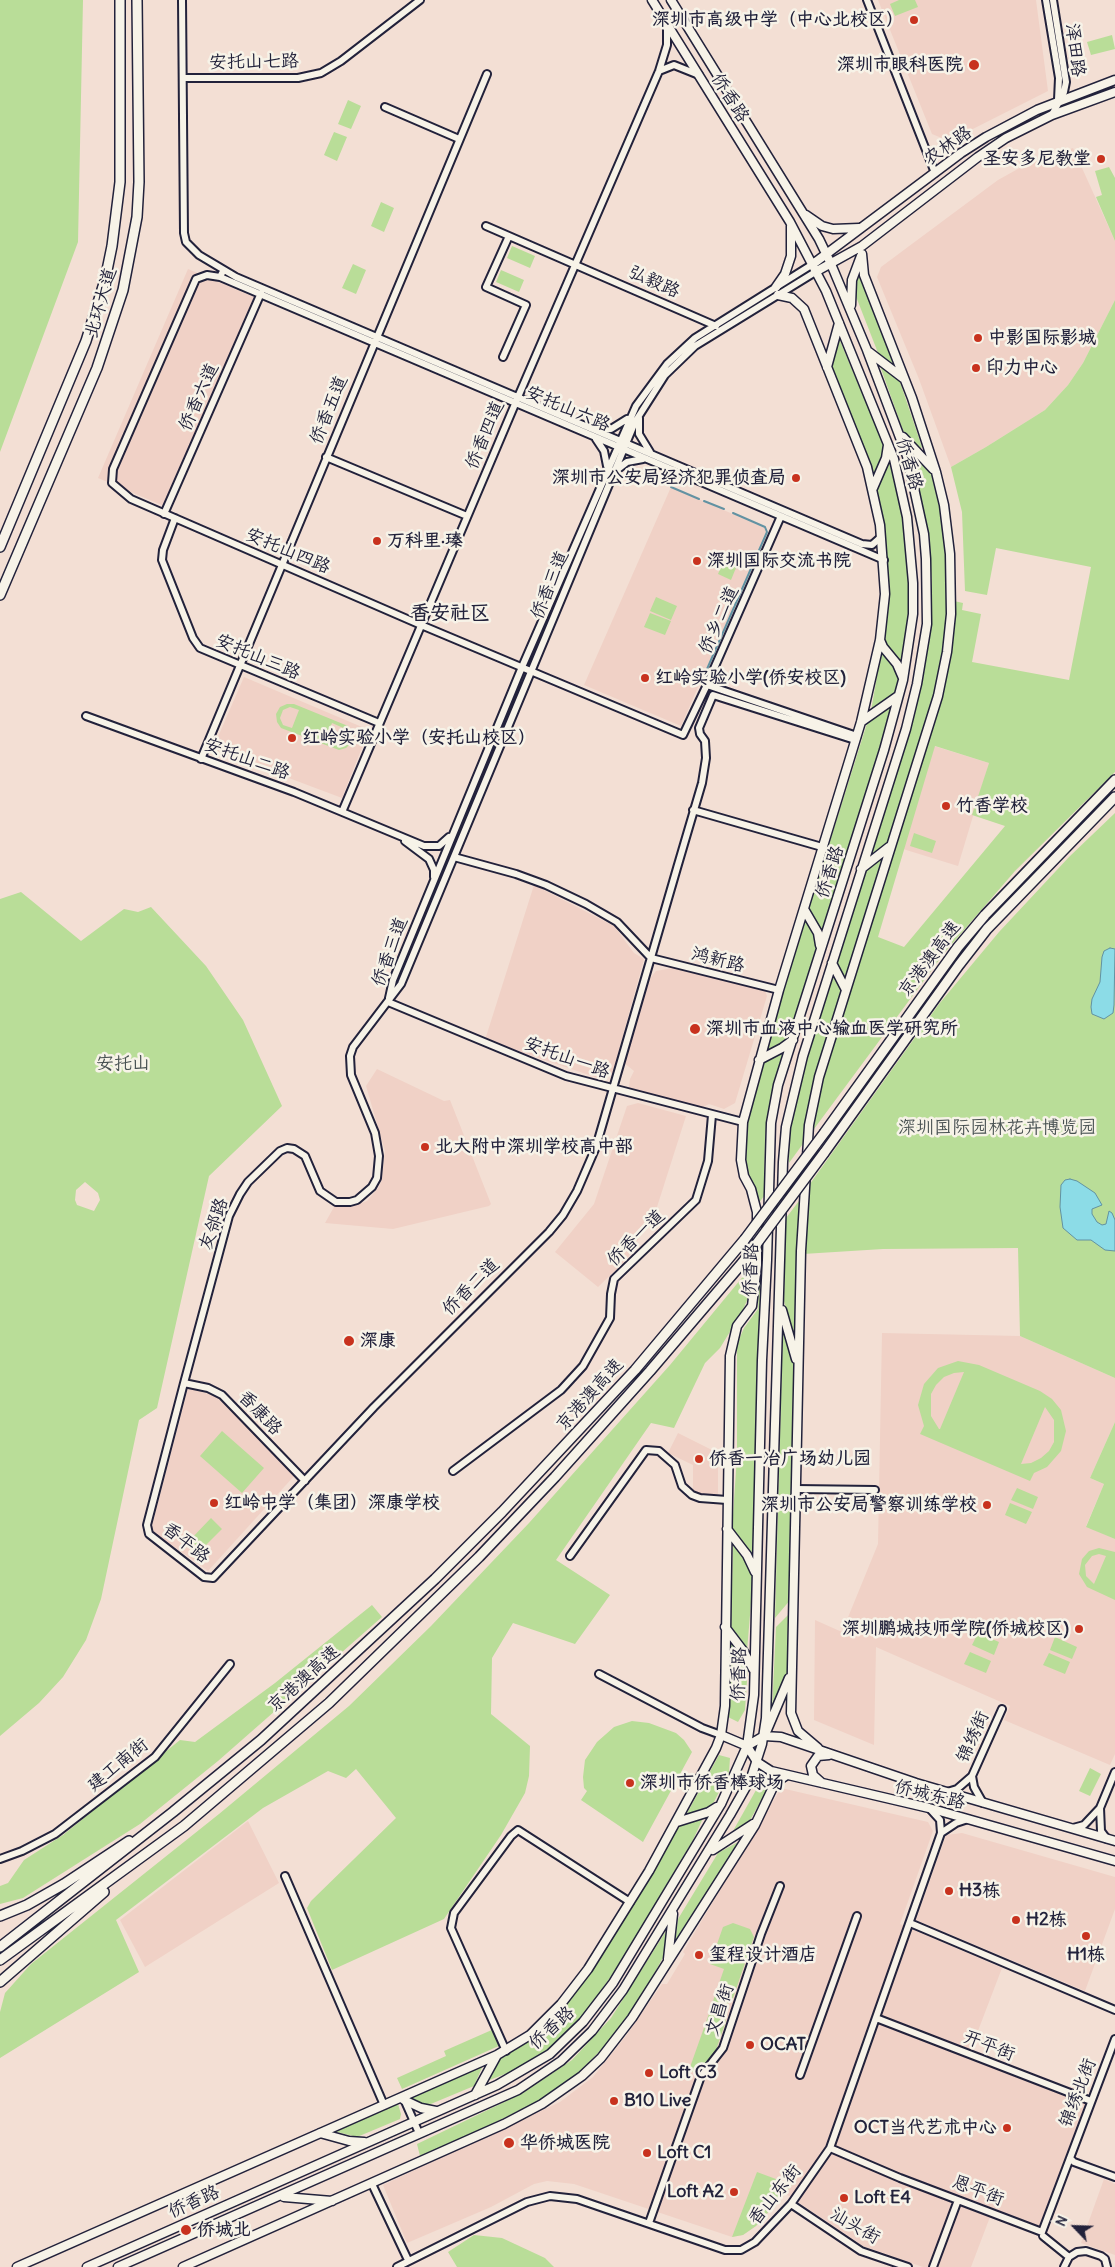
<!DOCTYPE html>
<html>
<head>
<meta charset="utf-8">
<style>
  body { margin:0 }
  #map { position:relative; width:1115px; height:2267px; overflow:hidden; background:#f3dfd4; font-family:Delius,sans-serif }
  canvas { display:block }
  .north { position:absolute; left:1050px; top:2202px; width:50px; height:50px; -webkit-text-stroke:4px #f7f3e8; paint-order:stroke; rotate:294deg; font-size:14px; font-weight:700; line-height:20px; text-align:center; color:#22223b }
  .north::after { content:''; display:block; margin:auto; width:18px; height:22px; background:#22223b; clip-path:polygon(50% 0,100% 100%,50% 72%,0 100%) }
</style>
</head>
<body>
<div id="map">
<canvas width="1115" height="2267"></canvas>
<div class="north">N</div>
</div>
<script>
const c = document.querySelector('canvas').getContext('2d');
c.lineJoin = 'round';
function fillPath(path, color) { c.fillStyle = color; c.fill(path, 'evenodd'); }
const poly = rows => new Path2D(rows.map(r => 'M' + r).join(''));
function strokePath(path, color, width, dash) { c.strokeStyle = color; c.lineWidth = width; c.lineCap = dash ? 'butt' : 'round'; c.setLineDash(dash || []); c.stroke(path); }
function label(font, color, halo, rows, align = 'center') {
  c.font = font + ' Delius,"LXGW WenKai TC",sans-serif'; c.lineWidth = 5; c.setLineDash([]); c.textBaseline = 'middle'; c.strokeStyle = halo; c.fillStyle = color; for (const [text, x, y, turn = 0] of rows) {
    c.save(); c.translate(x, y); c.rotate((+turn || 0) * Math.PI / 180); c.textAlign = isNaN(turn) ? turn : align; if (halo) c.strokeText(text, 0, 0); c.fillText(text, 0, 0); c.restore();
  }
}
fillPath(poly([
  [878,0,1036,0,1048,91,949,141,932,134],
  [1073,148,1115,241,1115,300,1083,363,1068,385,1045,410,986,447,951,467,919,379,877,277,881,267,998,180,1025,165],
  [188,269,254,297,164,506,98,478],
  [671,487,767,529,681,726,584,685],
  [244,677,369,730,342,798,217,751,214,746],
  [934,746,989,763,958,866,903,849],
  [534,885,614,926,634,953,644,959,612,1075,601,1079,485,1040],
  [673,968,765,991,767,996,735,1103,724,1109,709,1104,699,1109,629,1088,630,1079,634,1071,623,1062,645,985,656,971],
  [377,1069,444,1101,450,1100,491,1204,489,1206,393,1229,325,1223,334,1207,351,1207,367,1201,379,1187,382,1179,385,1151,366,1086],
  [638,1103,686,1116,657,1207,627,1259,598,1287,555,1252,594,1204,627,1106],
  [882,1333,1020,1336,1115,1378,1115,1422,1090,1478,1104,1484,1086,1526,1115,1539,1115,1754,1110,1765,1004,1720,1010,1706,876,1647,874,1745,814,1720,815,1620,842,1632,878,1544],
  [188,1388,219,1397,295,1475,208,1571,151,1530],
  [678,1433,718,1453,718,1494,693,1494,693,1465,668,1453],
  [781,1788,928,1822,933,1831,900,1924,1002,1968,968,2057,1087,2103,1042,2228,993,2209,971,2267,923,2267,863,2246,786,2194,756,2226,743,2235,732,2237,574,2184,547,2181,534,2184,491,2207,407,2243,383,2185,560,2102,593,2077,626,2036,662,1984,667,1984,685,1954,683,1952],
  [248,1821,279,1883,145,1967,120,1920],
  [962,1833,1115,1877,1115,1909,1085,1991,916,1920,946,1835],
  [1104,2179,1115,2184,1115,2255,1081,2243]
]), '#f0d1c6');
fillPath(poly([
  [0,0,83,0,78,242,0,452],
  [899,0,915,0,918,7,895,16,890,4],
  [1112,35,1115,49,1091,55,1087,42],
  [348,100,361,106,351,129,338,124],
  [334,132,347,137,337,161,324,155],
  [1109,167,1115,178,1115,241,1096,197,1102,195,1095,171],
  [381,202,394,208,384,232,371,226],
  [512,246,535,256,530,268,507,258],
  [353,264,366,270,356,294,342,288],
  [860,266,863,280,894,364,880,358,855,294,854,283],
  [501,270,524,280,519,292,496,282],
  [1115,300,1115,772,1015,871,945,952,811,1133,824,1071,939,700,954,601,963,603,962,610,981,614,972,662,1069,680,1091,567,996,548,987,595,965,591,962,512,951,467,986,447,1045,410,1068,385,1083,363],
  [935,746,989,763,972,815,1005,826,904,947,878,937],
  [838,336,884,446,885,453,874,478,832,370],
  [879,363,898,376,922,447,919,450,906,439],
  [908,449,931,469,936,484,947,560,948,615,944,651,934,700,891,843,868,859,913,719,923,680,929,638,932,583,929,541,922,502],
  [889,460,902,516,908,552,909,604,902,666,884,642,889,605,889,580,877,486],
  [727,553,740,558,731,580,718,574],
  [656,597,677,606,671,620,650,611],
  [650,613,671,621,665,635,644,627],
  [881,653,890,659,899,673,899,680,896,695,871,711],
  [287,704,294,704,348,726,352,732,351,743,346,748,339,750,281,728,277,722,276,714,280,707],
  [290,707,299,710,292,728,283,725,280,718,283,710],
  [332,723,348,730,349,738,344,745,339,746,325,741],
  [895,704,821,935,808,911,869,717],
  [1115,813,1115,1378,1020,1336,1018,1248,883,1249,803,1254,807,1188,939,1004,999,932,1069,857],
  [914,833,936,841,932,853,910,846],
  [886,854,847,983,836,964,866,867],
  [21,892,81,941,124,909,138,912,151,907,206,966,243,1020,282,1106,209,1176,157,1408,139,1420,101,1599,86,1640,63,1677,39,1703,0,1736,0,899],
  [85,1182,98,1193,100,1200,94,1211,77,1205,75,1200,76,1190],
  [804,919,814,931,818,947,788,1039,763,1055],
  [833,971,844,991,805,1141,789,1163,790,1117],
  [785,1049,768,1116,765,1138,764,1196,759,1203,757,1192,748,1175,744,1158,748,1113,760,1066],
  [802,1197,796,1338,794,1339,784,1301,786,1218],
  [762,1249,753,1559,745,1544,732,1530,737,1456,737,1344,744,1328,758,1309,760,1252],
  [750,1268,749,1296,742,1312,720,1348,705,1363,674,1428,651,1423,556,1560,610,1595,575,1644,513,1623,492,1658,491,1714,530,1746,529,1776,525,1793,501,1835,444,1919,332,1970,307,1908,311,1901,396,1818,356,1769,346,1778,328,1771,263,1808,116,1920,139,1972,0,2058,0,2012,5,1993,31,1964,219,1814,349,1706,431,1626,529,1523,670,1365],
  [783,1326,798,1371,791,1599,775,1618],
  [958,1361,979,1365,1040,1391,1052,1399,1061,1410,1066,1431,1061,1451,1047,1467,1034,1473,1030,1481,920,1434,924,1426,918,1405,924,1384,938,1368],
  [964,1372,940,1429,939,1429,931,1416,931,1394,936,1385,944,1377,954,1373],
  [1045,1407,1054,1420,1054,1442,1049,1451,1041,1458,1031,1463,1021,1464],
  [1115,1422,1115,1539,1086,1527,1104,1484,1090,1478],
  [222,1431,264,1468,242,1493,200,1456],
  [1017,1488,1038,1497,1033,1509,1011,1500],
  [1010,1503,1032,1512,1026,1524,1005,1515],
  [211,1518,222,1529,201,1550,190,1540],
  [733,1544,745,1558,753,1579,747,1651,731,1631],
  [1099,1548,1115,1552,1115,1600,1087,1587,1079,1574,1082,1559,1089,1551],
  [1099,1554,1106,1556,1094,1584,1086,1576,1085,1565,1092,1556],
  [372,1605,382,1617,218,1761,140,1824,23,1898,0,1904,0,1886,8,1883,24,1860,63,1835,180,1740,195,1742,275,1683],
  [788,1615,787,1678,772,1710,776,1627],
  [978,1633,999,1642,994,1655,972,1645],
  [1055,1637,1077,1647,1072,1659,1050,1650],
  [730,1640,748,1666,745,1710,738,1722,728,1717],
  [970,1652,991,1661,986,1673,964,1664],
  [1049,1653,1070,1662,1065,1674,1043,1665],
  [632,1721,649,1723,676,1733,684,1740,692,1752,643,1842,581,1800,587,1791,584,1788,583,1777,585,1760,597,1742,614,1727],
  [719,1755,730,1758,729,1772,714,1802,707,1808,686,1815],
  [1090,1768,1101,1774,1090,1796,1079,1791],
  [760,1783,768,1788,749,1822,733,1831],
  [704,1816,693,1840,618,1966,585,2014,555,2045,531,2062,518,2069,487,2081,499,2056,541,2029,574,1995,609,1943,679,1826,683,1822],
  [738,1842,675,1944,678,1919,718,1853],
  [733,1923,750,1929,754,1937,733,1998,731,2002,724,2005,713,2001,724,1969,710,1964,723,1927],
  [666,1931,667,1944,665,1954,634,2010,618,2033,580,2071,561,2088,538,2101,462,2139,420,2156,417,2144,523,2093,572,2060,611,2018],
  [711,2008,722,2012,726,2021,716,2050,697,2074,689,2070],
  [494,2029,501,2045,402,2089,397,2078,446,2056,444,2051],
  [484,2063,474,2086,426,2106,420,2105,410,2097],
  [398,2104,401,2114,400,2119,357,2137,333,2131],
  [757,2172,792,2185,756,2226,743,2235,732,2237],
  [474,2235,502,2238,545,2258,554,2267,457,2267,448,2252]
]), '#b9dd98');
const water = poly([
  [1110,948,1115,949,1114,1005,1113,1013,1104,1019,1092,1014,1091,1007,1092,999,1100,982,1102,957,1104,951,1110,948],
  [1070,1179,1077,1181,1095,1193,1102,1205,1092,1209,1092,1214,1097,1222,1102,1225,1106,1224,1109,1211,1112,1213,1115,1220,1115,1251,1105,1250,1091,1240,1077,1240,1063,1228,1060,1207,1061,1185,1065,1180,1070,1179]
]);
fillPath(water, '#8cdce7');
strokePath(water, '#6292a2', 1);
strokePath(poly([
  [671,487,699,499],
  [704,501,724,509],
  [707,669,767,532,765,527,733,513]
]), '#6292a2', 2);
const minor = poly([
  [182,0,184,233,186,242,199,255,236,277,862,544,872,545,881,537],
  [867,0,935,173],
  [1046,0,1059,78,1058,100],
  [659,71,674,65,699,75],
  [184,78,298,78,321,73,341,61,420,0],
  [385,107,459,139],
  [1052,115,1064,92,1066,82,1053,0],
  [486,226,716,326],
  [817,271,695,346,665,375,635,422,401,984,353,1047,350,1056,351,1075,375,1133,379,1156,377,1178,372,1187,357,1200,350,1202,336,1202,320,1191,305,1156,294,1149,287,1148,280,1151,248,1182,240,1194,229,1216,184,1383,147,1525,149,1534,204,1577,213,1578,374,1407,549,1232,563,1215,577,1191,596,1147,677,868,702,783,706,758,705,741,700,734,699,728,713,695,855,740],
  [222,273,220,277,884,560],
  [220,277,207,275,196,279,113,469,112,483,131,499,421,625,683,735,705,689,781,516],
  [503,357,526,305,486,287,509,236],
  [639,418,639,434,650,452],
  [598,430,611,429,627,419],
  [596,439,604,451,607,466],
  [326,457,467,516],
  [614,472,627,462,643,459],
  [164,514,261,293],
  [175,518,163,550,162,560,193,638,200,648,379,723],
  [707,685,857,736],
  [86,716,294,792,424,846,439,846,449,837],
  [201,759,487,74],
  [693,810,822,847],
  [342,812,518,397,659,71,667,45,667,25],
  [405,841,429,859,434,870,434,877],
  [454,857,516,874,546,885,586,904,617,922,651,958],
  [651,958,779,990],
  [389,998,393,980,522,667,636,406,667,364,695,338,813,264],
  [388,1002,566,1076,743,1122],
  [184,1383,208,1388,222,1395,305,1481],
  [453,1471,561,1390,583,1366,610,1318,611,1294,614,1279,696,1200,708,1161,712,1115],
  [796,1489,875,1490],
  [570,1556,646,1450,659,1451,675,1465,682,1486,692,1495,700,1498,727,1500],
  [599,1674,702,1728,721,1735],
  [972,1776,974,1787,983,1803],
  [947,1792,957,1789,972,1776,1002,1709],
  [1100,1808,1101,1831,1107,1839],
  [1073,1828,1084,1825,1100,1808,1115,1772],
  [941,1833,956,1823,968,1819],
  [0,1859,22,1851,55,1834,155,1757,230,1664],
  [285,1876,384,2105],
  [910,1923,1115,2010],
  [876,2018,1091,2101],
  [506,2051,451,1928,454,1913,511,1836,518,1830,630,1902],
  [800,2075,857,1916],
  [403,2097,419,2133],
  [830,2148,900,2178,1042,2232,1115,2039],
  [1070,2158,1074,2162,1115,2177],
  [372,2184,408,2260],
  [791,2204,861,2251,908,2267],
  [649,2223,701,2076,723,2048,761,1934,780,1886],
  [1043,2236,1069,2257],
  [397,2267,527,2202,550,2196,577,2199,725,2250,741,2250,755,2242,791,2204,830,2148,941,1833,940,1820,930,1809],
  [933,2267,958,2200],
  [1064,2267,1069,2257,1077,2252,1086,2251,1101,2256,1105,2259,1107,2267]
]);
const major = poly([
  [806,215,822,226,833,229,859,228],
  [813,264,961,153,986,137,1037,110,1115,80],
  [817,271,862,246,978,157,1006,138,1052,115,1115,92],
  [776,287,785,274,791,256,791,226],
  [851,305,852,280,861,256],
  [869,352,903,378],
  [827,367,839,323],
  [903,437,933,469],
  [873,488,886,458,888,445],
  [880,640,883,647,897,664,903,678],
  [861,722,898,696],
  [861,869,889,847],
  [804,909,818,933,820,945],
  [832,963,846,990],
  [759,1060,782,1048,793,1040],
  [782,1310,796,1359],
  [727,1529,747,1555,755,1572],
  [725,1627,744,1652,753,1669],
  [767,1730,789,1678],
  [721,1735,747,1746,757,1762,771,1771,929,1808,1115,1861],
  [747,1746,764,1736,781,1737,916,1783,1115,1841],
  [818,1748,798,1731,791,1713,801,1251,809,1125,819,1077,938,696,947,652,951,614,950,554,944,505,936,472,912,398,864,275,862,254],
  [822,1783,813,1775,811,1766,818,1756,829,1755],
  [677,1822,709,1812,717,1807],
  [713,1850,753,1824],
  [668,1959,673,1914],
  [475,2095,497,2055],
  [404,2100,421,2108,436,2111],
  [320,2133,349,2141,364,2142],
  [284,2197,332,2201],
  [17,2267,497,2055,530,2035,561,2004,588,1969,649,1871,716,1748,721,1735,725,1706,730,1356,737,1326,752,1306,757,1265,757,1212,751,1189,744,1176,741,1160,743,1122,779,990,861,722,880,640,885,594,880,525,867,467,804,309,792,298,778,295],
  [87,2267,497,2085,550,2054,583,2022,613,1983,721,1804,747,1746,754,1695,762,1360,767,1260,771,1123,778,1085,884,750,903,680,913,614,913,583,907,517,894,459,826,291,790,222,652,0],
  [118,2267,518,2090,561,2061,592,2031,623,1990,730,1815,751,1778,762,1744,766,1718,783,1162,786,1127,803,1056,906,729,917,684,927,624,926,559,924,534,907,456,867,350,831,264,819,239,671,0],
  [183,2267,504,2124,542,2104,582,2076,601,2058,632,2018,755,1825,775,1783,787,1775]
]);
const highway = poly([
  [0,547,86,341,105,280,112,246,120,182,120,0],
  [0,595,97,368,123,290,137,217,139,182,137,0],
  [825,1132,958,947,985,915,1115,780],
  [824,1153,959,965,987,929,1115,797],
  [0,1916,27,1905,64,1884,129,1841],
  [0,1947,173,1812,261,1740,435,1579,502,1512,635,1370,745,1239],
  [0,1960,184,1826,329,1703,479,1557,555,1477,650,1371,743,1262],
  [0,1982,104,1892]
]);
strokePath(minor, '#22223b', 10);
strokePath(major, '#22223b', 11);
strokePath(highway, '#22223b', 12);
strokePath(minor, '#f7f3e8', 6);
strokePath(major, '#f7f3e8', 8);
strokePath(highway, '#f7f3e8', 9);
const highwayBridge = poly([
  [745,1239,825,1132],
  [743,1262,824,1153]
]);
strokePath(highwayBridge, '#22223b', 12, []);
strokePath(highwayBridge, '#f7f3e8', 9);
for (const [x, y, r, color] of [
  [914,20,5,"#c8321e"],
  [974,65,6,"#c8321e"],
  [1101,159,5,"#c8321e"],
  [978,338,5,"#c8321e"],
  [976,368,5,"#c8321e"],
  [796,478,5,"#c8321e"],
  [377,541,5,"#c8321e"],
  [697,561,5,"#c8321e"],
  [645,678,5,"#c8321e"],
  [292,738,5,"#c8321e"],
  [946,806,5,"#c8321e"],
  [695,1029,6,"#c8321e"],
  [425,1147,5,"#c8321e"],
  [349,1341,6,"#c8321e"],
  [699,1459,5,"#c8321e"],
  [214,1503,5,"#c8321e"],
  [987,1505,5,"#c8321e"],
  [1079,1629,5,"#c8321e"],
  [630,1783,5,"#c8321e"],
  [949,1891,5,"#c8321e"],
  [1016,1920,5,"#c8321e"],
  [1086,1936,5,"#c8321e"],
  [699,1955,5,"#c8321e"],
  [750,2045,5,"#c8321e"],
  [649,2073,5,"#c8321e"],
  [614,2101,5,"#c8321e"],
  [1007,2128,5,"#c8321e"],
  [509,2143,6,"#c8321e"],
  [647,2153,5,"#c8321e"],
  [734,2192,5,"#c8321e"],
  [844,2198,5,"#c8321e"],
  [186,2230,6,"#c8321e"]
]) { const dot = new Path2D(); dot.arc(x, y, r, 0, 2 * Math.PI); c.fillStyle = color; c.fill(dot); strokePath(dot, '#f7f3e8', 2); }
label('bold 18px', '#22223b', '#f7f3e8', [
  ["深圳市高级中学（中心北校区）",904,20,"right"],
  ["深圳市眼科医院",963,65,"right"],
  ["圣安多尼教堂",1091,159,"right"],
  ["中影国际影城",988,338],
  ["印力中心",986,368],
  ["深圳市公安局经济犯罪侦查局",786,478,"right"],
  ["万科里·瑧",387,541],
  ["深圳国际交流书院",707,561],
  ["红岭实验小学(侨安校区)",655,678],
  ["红岭实验小学（安托山校区）",302,738],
  ["竹香学校",956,806],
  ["深圳市血液中心输血医学研究所",706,1029],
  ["北大附中深圳学校高中部",435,1147],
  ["深康",360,1341],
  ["侨香一冶广场幼儿园",709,1459],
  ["红岭中学（集团）深康学校",224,1503],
  ["深圳市公安局警察训练学校",977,1505,"right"],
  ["深圳鹏城技师学院(侨城校区)",1069,1629,"right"],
  ["深圳市侨香棒球场",640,1783],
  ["H3栋",959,1891],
  ["H2栋",1026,1920],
  ["玺程设计酒店",709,1955],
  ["H1栋",1086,1955,"center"],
  ["OCAT",760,2045],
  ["Loft C3",659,2073],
  ["B10 Live",624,2101],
  ["OCT当代艺术中心",997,2128,"right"],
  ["华侨城医院",520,2143],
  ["Loft C1",657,2153],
  ["Loft A2",724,2192,"right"],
  ["Loft E4",854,2198],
  ["侨城北",197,2230]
], 'left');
label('18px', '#22223b', '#f7f3e8', [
  ["泽田路",1075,50,83],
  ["安托山七路",254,62,-1],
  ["侨香路",730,98,58],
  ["农林路",948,146,-35],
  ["弘毅路",654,282,24],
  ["北环大道",101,303,-74],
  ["侨香六道",199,397,-66],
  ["安托山六路",568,409,23],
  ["侨香五道",329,410,-68],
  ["侨香四道",485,435,-67],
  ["侨香路",909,464,74],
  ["安托山四路",288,551,23],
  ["侨香三道",550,585,-68],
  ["侨乡二道",719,620,-66],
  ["安托山三路",258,657,23],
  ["安托山二路",247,759,20],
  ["侨香路",830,872,-72],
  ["侨香三道",390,952,-70],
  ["京港澳高速",930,959,-53],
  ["鸿新路",718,960,14],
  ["安托山一路",567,1058,20],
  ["友邻路",214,1224,-71],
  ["侨香一道",636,1238,-44],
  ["侨香路",751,1270,-87],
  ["侨香二道",471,1287,-45],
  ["京港澳高速",590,1395,-48],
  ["香康路",260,1413,46],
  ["香平路",186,1543,38],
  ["侨香路",739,1674,-88],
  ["京港澳高速",304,1679,-42],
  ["锦绣街",973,1737,-66],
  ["建工南街",118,1765,-39],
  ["侨城东路",930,1795,14],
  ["文昌街",720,2010,-72],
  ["侨香路",552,2028,-42],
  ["开平街",989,2046,21],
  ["锦绣北街",1078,2093,-69],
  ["恩平街",978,2191,21],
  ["香山东街",775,2195,-51],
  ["侨香路",194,2202,-24],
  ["汕头街",855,2226,30]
]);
label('18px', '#485152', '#f7f3e8', [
  ["安托山",123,1064],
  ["深圳国际园林花卉博览园",997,1128]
]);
label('bold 20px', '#22223b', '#f7f3e8', [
  ["香安社区",450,613]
]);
</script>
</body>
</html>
